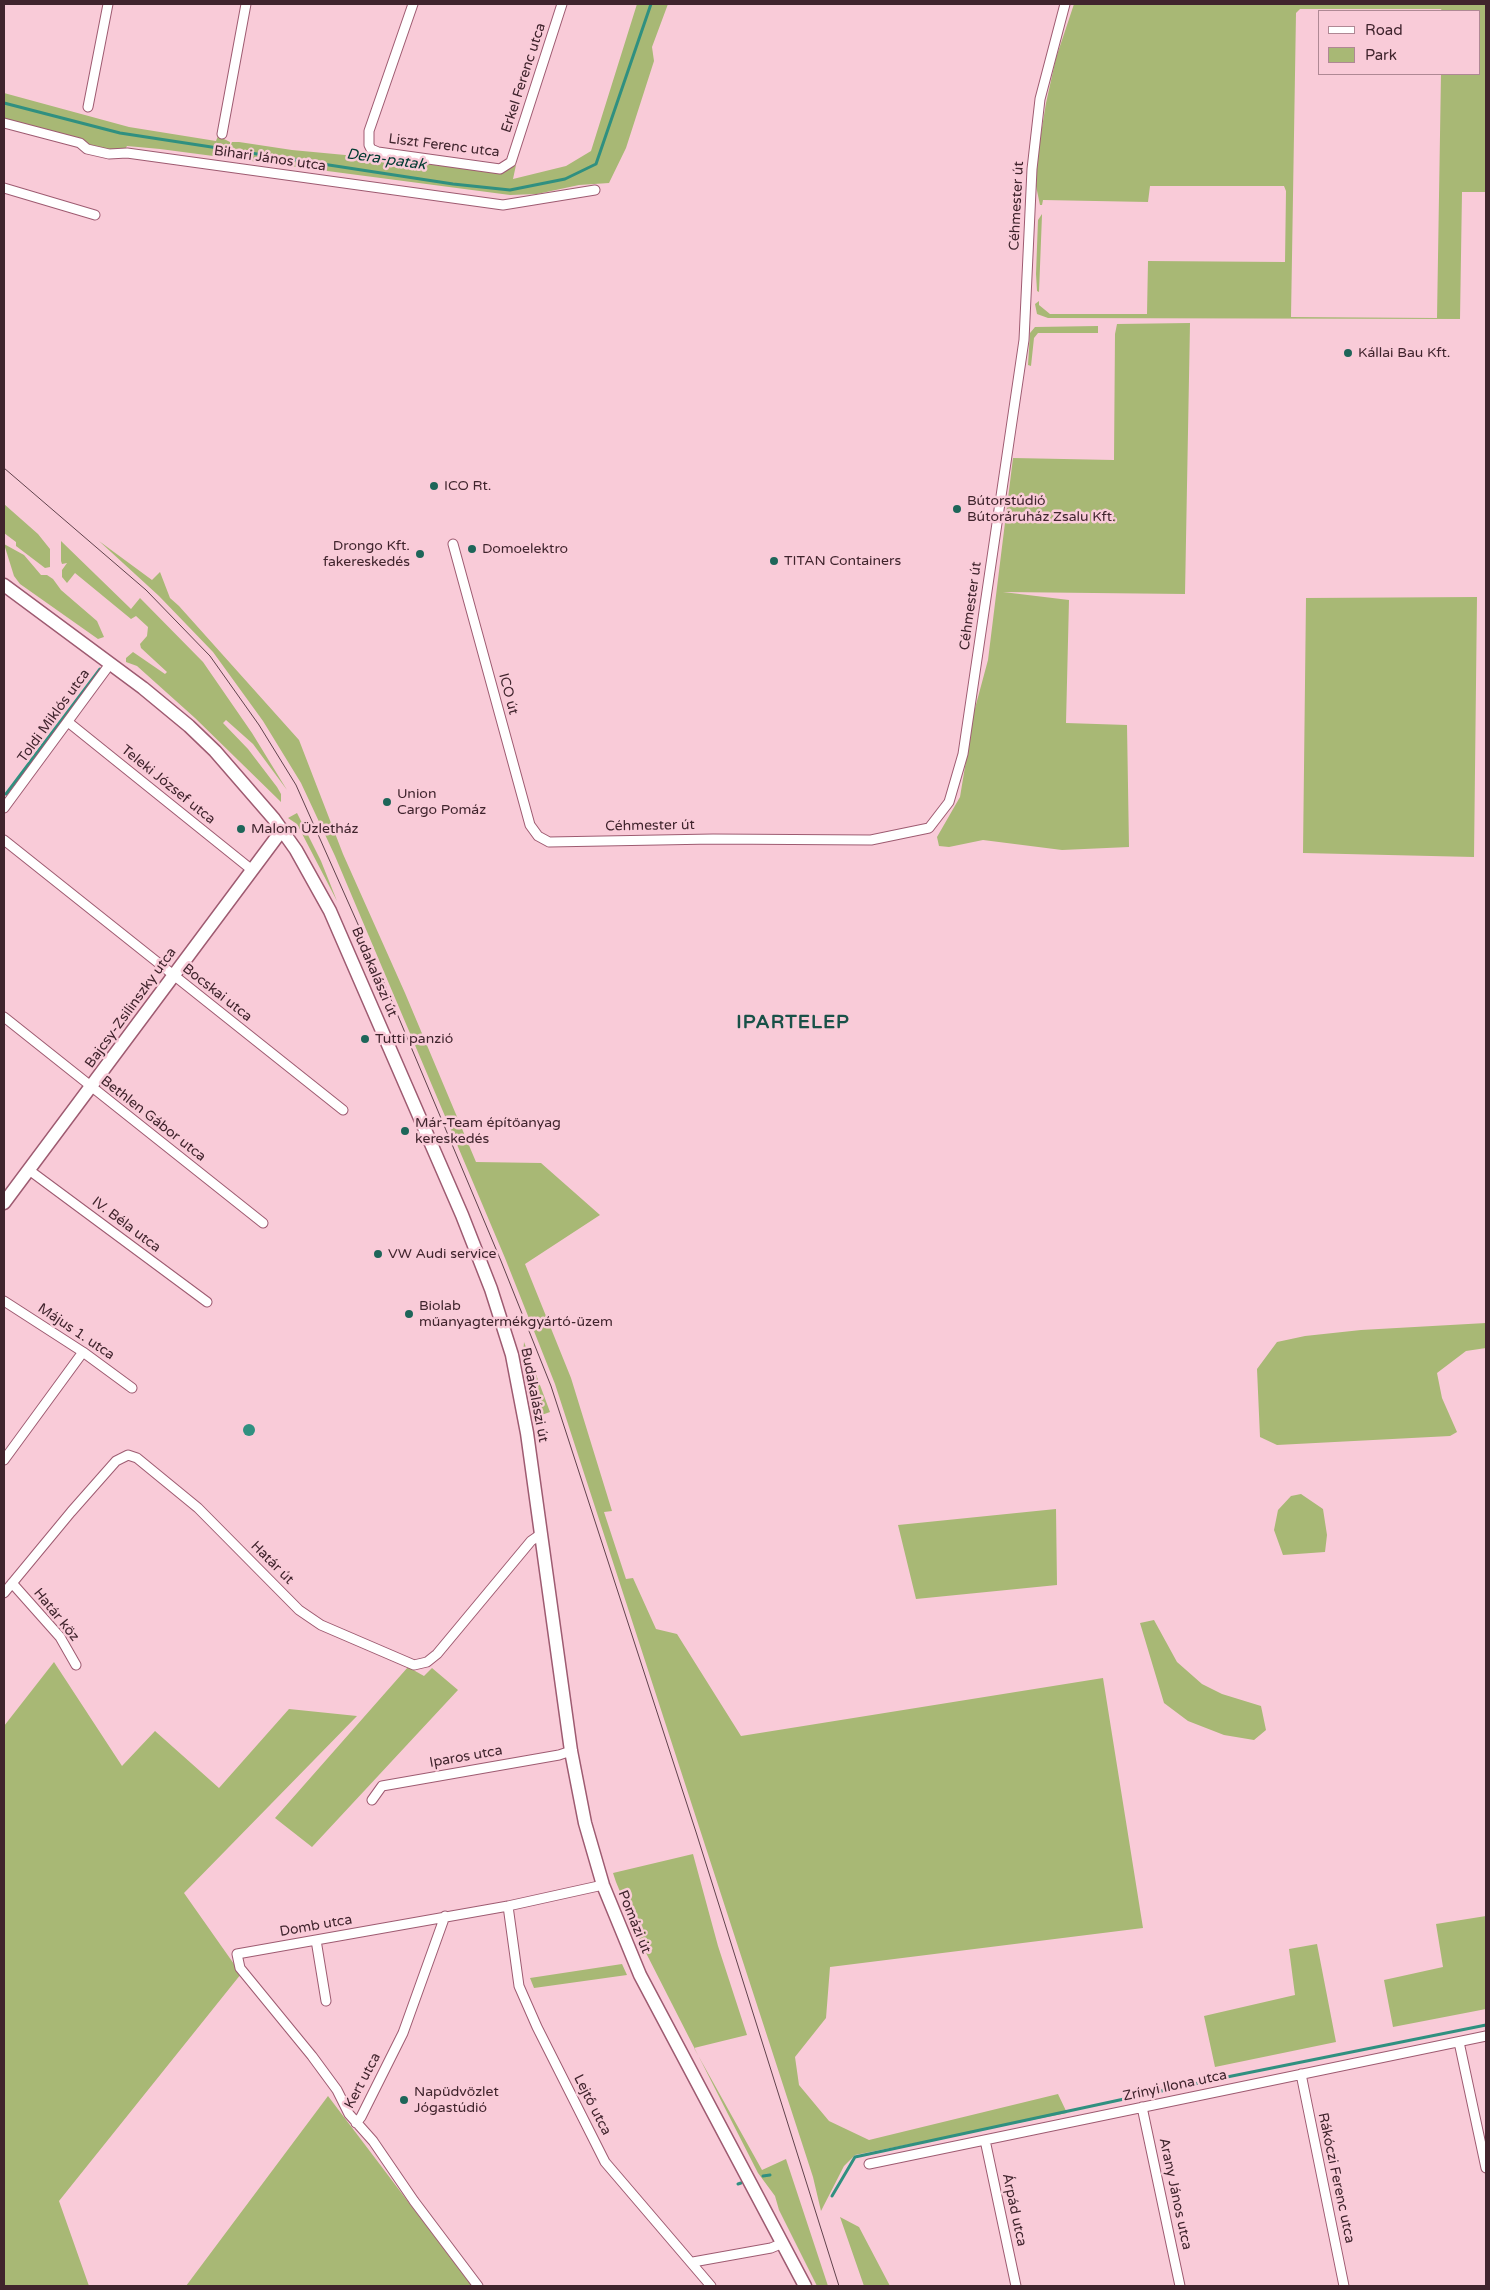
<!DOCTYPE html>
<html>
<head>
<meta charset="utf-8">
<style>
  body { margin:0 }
  #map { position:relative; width:1490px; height:2290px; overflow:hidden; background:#f9cbd8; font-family:"Varela Round",sans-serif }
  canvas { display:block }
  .frame { position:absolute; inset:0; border:5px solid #40242d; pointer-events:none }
  .legend { position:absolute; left:1318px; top:10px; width:162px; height:65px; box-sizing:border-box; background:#f9cbd8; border:1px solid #af8894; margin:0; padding:6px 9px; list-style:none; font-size:15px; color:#40242d }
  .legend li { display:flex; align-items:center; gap:10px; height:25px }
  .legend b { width:25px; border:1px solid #af8894 }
</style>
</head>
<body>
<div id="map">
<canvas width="1490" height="2290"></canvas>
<div class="frame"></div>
<ul class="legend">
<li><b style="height:6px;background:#fff"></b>Road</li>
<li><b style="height:14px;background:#a8b875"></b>Park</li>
</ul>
</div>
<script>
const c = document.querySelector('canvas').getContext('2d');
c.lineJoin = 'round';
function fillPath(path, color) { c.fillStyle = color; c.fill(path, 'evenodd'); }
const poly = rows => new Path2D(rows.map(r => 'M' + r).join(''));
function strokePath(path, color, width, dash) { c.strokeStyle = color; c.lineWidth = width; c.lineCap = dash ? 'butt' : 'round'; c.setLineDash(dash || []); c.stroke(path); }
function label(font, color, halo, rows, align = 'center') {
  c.font = font + ' "Varela Round",sans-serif'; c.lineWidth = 5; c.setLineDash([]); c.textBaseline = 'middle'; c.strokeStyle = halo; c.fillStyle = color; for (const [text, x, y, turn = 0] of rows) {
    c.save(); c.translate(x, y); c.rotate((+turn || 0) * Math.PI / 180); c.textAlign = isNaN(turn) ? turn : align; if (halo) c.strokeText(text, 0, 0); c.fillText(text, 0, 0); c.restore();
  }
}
fillPath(poly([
  [637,4,668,4,652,47,654,61,626,148,609,183,579,185,537,194,510,195,160,149,127,146,124,151,110,151,4,121,4,93,129,127,216,141,218,136,230,142,230,147,232,142,239,142,292,150,377,158,502,173,516,165,513,179,566,166,591,151],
  [1074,4,1486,4,1486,192,1462,192,1460,319,1048,318,1037,314,1035,304,1039,301,1039,305,1050,314,1147,314,1148,261,1285,262,1286,191,1284,186,1150,186,1148,202,1043,200,1042,205,1040,205,1036,186,1038,152,1046,103,1056,58],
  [1300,9,1441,9,1442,11,1479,11,1479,74,1441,74,1437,318,1291,317,1296,13],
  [1042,214,1042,215,1039,292,1037,291,1036,274,1038,220],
  [1190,323,1185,594,1003,592,1069,600,1066,723,1127,725,1129,847,1062,850,983,840,949,847,939,846,937,837,960,797,974,712,988,660,1013,458,1114,460,1115,334,1117,324],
  [1098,326,1098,333,1038,333,1034,338,1031,366,1028,365,1030,333,1035,327],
  [4,504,38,534,50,549,50,567,45,568,16,546,16,542,4,533],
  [61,541,131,609,140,598,203,662,252,733,287,790,253,744,226,720,223,723,248,749,277,787,281,794,281,802,195,718,137,666,126,662,126,658,133,652,165,674,167,672,141,648,140,644,147,636,148,627,136,616,131,619,75,573,67,583,62,577,62,570,67,563,62,564,61,561],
  [99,541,152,580,160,572,170,598,179,606,299,740,343,854,405,993,476,1162,541,1163,600,1215,525,1264,571,1378,612,1511,604,1512,626,1579,633,1578,656,1629,677,1634,741,1736,1103,1678,1143,1928,830,1967,826,2018,795,2057,799,2085,829,2121,869,2140,1058,2094,1067,2113,855,2155,844,2166,821,2211,813,2177,555,1384,505,1258,335,856,301,783,263,721,213,652,159,596],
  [4,544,24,555,41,575,47,575,53,579,61,590,97,621,104,637,98,639,20,584,14,576],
  [1477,597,1474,857,1303,853,1306,598],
  [297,813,321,861,337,901,297,824,288,818],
  [1486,1323,1486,1348,1466,1351,1437,1373,1442,1398,1457,1432,1450,1436,1277,1445,1260,1437,1257,1369,1277,1342,1305,1336,1361,1330],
  [524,1342,550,1412,536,1417,523,1355],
  [1301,1494,1323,1509,1327,1535,1325,1552,1283,1555,1274,1530,1278,1510,1291,1496],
  [1056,1509,1057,1585,916,1599,898,1525],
  [1154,1620,1177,1662,1202,1684,1222,1694,1261,1706,1266,1730,1254,1740,1224,1735,1188,1721,1164,1703,1140,1623],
  [54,1662,122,1766,155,1731,219,1788,289,1709,357,1716,184,1893,241,1974,59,2201,89,2286,4,2286,4,1726],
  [408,1667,424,1676,432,1668,458,1690,312,1847,275,1818],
  [693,1854,718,1946,747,2035,694,2048,762,2170,786,2159,828,2286,817,2286,779,2210,775,2196,758,2173,643,1947,616,1882,613,1873],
  [1486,1916,1486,2009,1393,2027,1384,1980,1443,1967,1436,1924],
  [1317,1944,1336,2042,1215,2067,1204,2016,1295,1995,1289,1949],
  [622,1964,627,1975,534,1988,530,1978],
  [328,2096,472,2286,186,2286],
  [840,2217,859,2227,890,2286,864,2286]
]), '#a8b875');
fillPath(poly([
  '243 1430a6 6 0 1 1 12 0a6 6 0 1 1-12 0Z'
]), '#309080');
strokePath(poly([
  [4,103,120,133,453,184,510,190,565,179,596,164,651,4],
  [6,794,100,669],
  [763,2176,770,2175],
  [738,2184,741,2183],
  [832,2196,855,2157,1217,2079,1486,2025]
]), '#309080', 3);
const street = poly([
  [413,4,369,131,369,145,371,149,378,152,500,169,511,162,562,4],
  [88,107,108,4],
  [4,123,80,143,87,149,109,154,127,153,503,205,595,190],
  [222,134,246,4],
  [4,188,95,215],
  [453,544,530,825,538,836,549,842,713,839,871,840,929,828,949,802,963,754,1024,340,1032,169,1040,99,1065,4],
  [68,722,252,870],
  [4,808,110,664],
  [4,840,343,1110],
  [4,1017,263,1223],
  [29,1170,207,1302],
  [4,1301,83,1352,132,1388],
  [4,1460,83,1352],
  [12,1583,60,1637,76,1665],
  [4,1593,71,1512,116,1461,128,1455,137,1458,198,1508,299,1610,321,1625,414,1665,427,1662,437,1654,531,1541,541,1534],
  [372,1800,382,1786,559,1755,571,1751],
  [508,1906,519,1986,537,2027,605,2162,711,2286],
  [316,1940,326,2001],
  [1459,2042,1486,2168],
  [1301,2074,1344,2286],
  [1142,2107,1180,2286],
  [356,2123,361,2117,403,2033,445,1916],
  [985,2140,1016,2286],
  [869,2164,1486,2036],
  [693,2262,771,2248,783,2243],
  [478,2286,414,2201,373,2141,349,2114,337,2090,312,2056,240,1968,237,1954,508,1906,603,1885]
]);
const secondary = poly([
  [4,585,143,688,189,726,215,751,274,819,296,850,330,911,462,1215,491,1289,512,1355,527,1433,571,1751,585,1823,603,1885,640,1975,805,2286],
  [4,1203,282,830]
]);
strokePath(street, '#9e5b71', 11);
strokePath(secondary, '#9e5b71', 15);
strokePath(street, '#fff', 9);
strokePath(secondary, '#fff', 12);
strokePath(poly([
  [4,468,146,590,210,656,259,725,296,785,385,985,501,1261,551,1386,696,1832,839,2286]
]), '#61424c', 1);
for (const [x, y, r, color] of [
  [1348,353,5,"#1e6559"],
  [434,486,5,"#1e6559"],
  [957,509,5,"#1e6559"],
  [472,549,5,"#1e6559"],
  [420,554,5,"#1e6559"],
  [774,561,5,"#1e6559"],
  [387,802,5,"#1e6559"],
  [241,829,5,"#1e6559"],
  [365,1039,5,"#1e6559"],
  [405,1131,5,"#1e6559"],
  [378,1254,5,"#1e6559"],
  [409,1314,5,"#1e6559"],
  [404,2100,5,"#1e6559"]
]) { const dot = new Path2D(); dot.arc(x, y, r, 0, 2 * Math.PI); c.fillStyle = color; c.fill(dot); strokePath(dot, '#f9cbd8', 2); }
label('14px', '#40242d', '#f9cbd8', [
  ["Erkel Ferenc utca",524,78,-72],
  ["Liszt Ferenc utca",444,146,7],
  ["Bihari János utca",270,159,8],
  ["Céhmester út",1017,206,-87],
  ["Céhmester út",971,606,-82],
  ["ICO út",508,694,75],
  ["Toldi Miklós utca",54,716,-54],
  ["Teleki József utca",168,785,39],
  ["Céhmester út",650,826,-1],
  ["Budakalászi út",374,972,67],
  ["Bocskai utca",217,993,38],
  ["Bajcsy-Zsilinszky utca",131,1008,-54],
  ["Bethlen Gábor utca",153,1119,38],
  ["IV. Béla utca",126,1225,37],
  ["Május 1. utca",76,1332,34],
  ["Budakalászi út",534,1395,79],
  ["Határ út",272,1563,45],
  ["Határ köz",56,1615,51],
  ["Iparos utca",466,1757,-10],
  ["Pomázi út",634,1922,68],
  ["Domb utca",316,1926,-10],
  ["Kert utca",363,2081,-62],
  ["Zrínyi Ilona utca",1175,2086,-12],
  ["Lejtő utca",592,2105,63],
  ["Rákóczi Ferenc utca",1336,2178,78],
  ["Arany János utca",1175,2194,78],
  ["Árpád utca",1014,2210,78]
]);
label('14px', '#40242d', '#f9cbd8', [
  ["Kállai Bau Kft.",1358,353],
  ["ICO Rt.",444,486],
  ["Bútorstúdió",967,501],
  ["Bútoráruház Zsalu Kft.",967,517],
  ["Drongo Kft.",410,546,"right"],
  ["fakereskedés",410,562,"right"],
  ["Domoelektro",482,549],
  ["TITAN Containers",784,561],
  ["Union",397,794],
  ["Cargo Pomáz",397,810],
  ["Malom Üzletház",251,829],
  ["Tutti panzió",375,1039],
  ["Már-Team építőanyag",415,1123],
  ["kereskedés",415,1139],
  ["VW Audi service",388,1254],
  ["Biolab",419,1306],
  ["műanyagtermékgyártó-üzem",419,1322],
  ["Napüdvözlet",414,2092],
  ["Jógastúdió",414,2108]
], 'left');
label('italic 15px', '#003a31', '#f9cbd8', [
  ["Dera-patak",386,160,8]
]);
c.letterSpacing = '1px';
label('bold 19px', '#195148', '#f9cbd8', [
  ["IPARTELEP",793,1023]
]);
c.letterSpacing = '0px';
</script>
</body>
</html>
